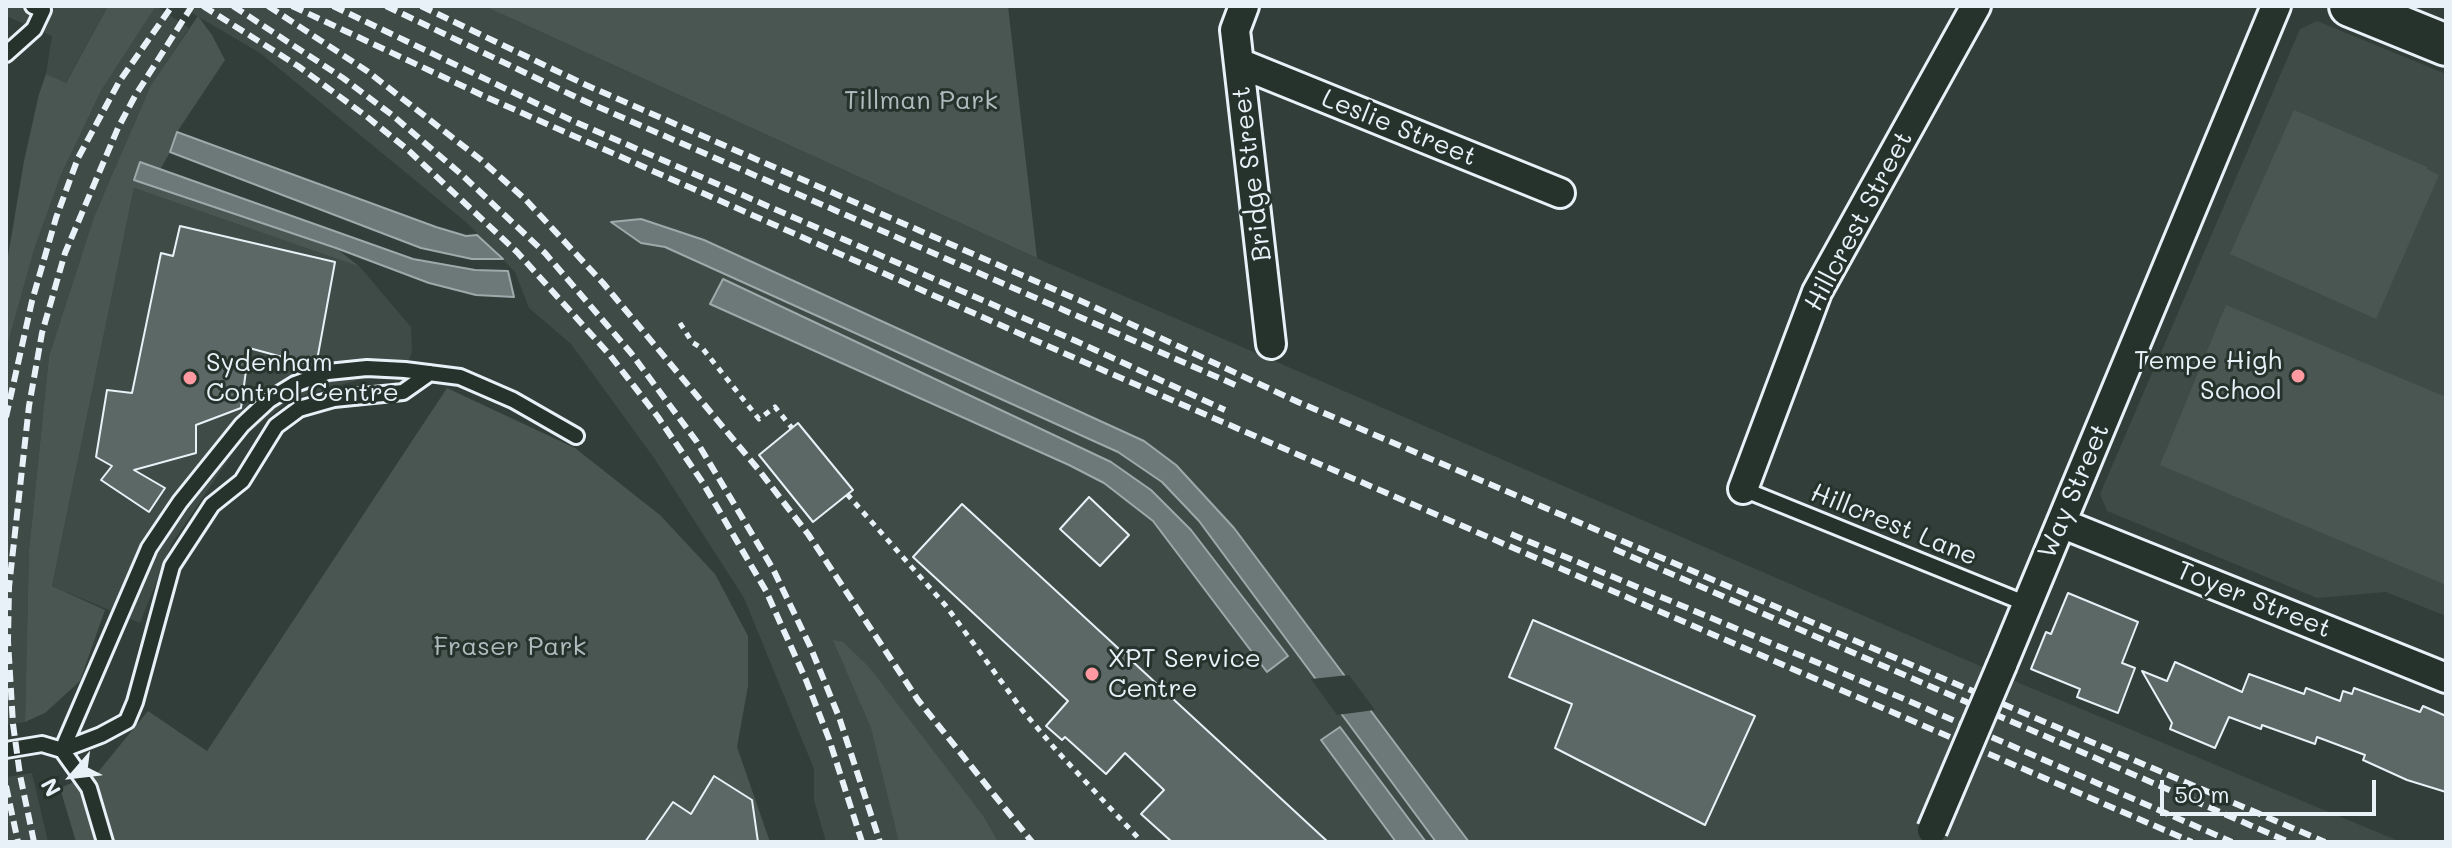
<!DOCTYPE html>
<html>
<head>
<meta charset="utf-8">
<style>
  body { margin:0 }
  #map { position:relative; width:2452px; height:848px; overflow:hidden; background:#323e39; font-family:Mali,sans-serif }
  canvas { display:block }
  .frame { position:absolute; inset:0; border:8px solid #e8f1f8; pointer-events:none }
  .north { position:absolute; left:32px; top:736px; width:80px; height:80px; -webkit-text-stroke:6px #26332d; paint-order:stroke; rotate:242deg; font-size:22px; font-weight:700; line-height:32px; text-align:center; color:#e8f1f8 }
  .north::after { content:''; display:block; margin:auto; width:28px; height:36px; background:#e8f1f8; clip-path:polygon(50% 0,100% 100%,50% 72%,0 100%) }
  .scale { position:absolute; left:2160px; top:780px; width:216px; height:36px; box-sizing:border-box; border:4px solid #e8f1f8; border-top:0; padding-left:10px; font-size:24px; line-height:28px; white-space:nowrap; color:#e8f1f8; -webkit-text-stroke:6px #26332d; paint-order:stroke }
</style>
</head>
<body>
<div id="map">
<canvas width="2452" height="848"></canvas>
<div class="frame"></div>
<div class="north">N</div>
<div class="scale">50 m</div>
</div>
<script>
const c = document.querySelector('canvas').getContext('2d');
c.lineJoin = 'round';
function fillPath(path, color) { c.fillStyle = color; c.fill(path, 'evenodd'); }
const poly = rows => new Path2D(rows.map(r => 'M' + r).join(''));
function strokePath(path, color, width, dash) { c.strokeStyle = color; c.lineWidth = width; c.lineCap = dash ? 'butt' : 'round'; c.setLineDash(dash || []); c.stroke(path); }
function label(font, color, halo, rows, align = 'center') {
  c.font = font + ' Mali,sans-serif'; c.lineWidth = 6; c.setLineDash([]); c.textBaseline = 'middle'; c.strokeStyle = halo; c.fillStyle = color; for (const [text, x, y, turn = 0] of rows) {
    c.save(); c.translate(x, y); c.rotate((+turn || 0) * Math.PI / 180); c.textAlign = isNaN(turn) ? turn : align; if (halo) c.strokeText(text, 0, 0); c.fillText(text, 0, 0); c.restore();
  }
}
fillPath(poly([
  [6,6,108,6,65,84,46,74,52,36,6,16],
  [156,6,189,28,151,85,94,217,49,356,29,550,25,722,6,725,6,350,34,250,61,175,101,91],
  [180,6,484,6,1050,264,2024,685,2401,842,826,842,814,800,814,769,744,598,654,458,571,344,529,308,515,272,466,222,260,53],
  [2317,21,2446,74,2446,616,2386,592,2317,598,2107,511,2100,494,2300,29],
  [134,188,360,267,411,327,412,352,405,370,397,379,362,379,290,399,243,438,172,543,140,623,52,586],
  [32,773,48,842,6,842,6,777]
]), '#3f4b46');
fillPath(poly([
  [108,6,156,6,101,91,61,175,34,250,6,350,6,268,24,161,39,94,46,74,66,83],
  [484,6,1008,6,1037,258],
  [198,16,212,35,225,60,177,132,170,152,160,170,140,163,336,248,360,267,134,188,52,586,105,610,80,681,45,713,25,722,29,550,49,356,94,217,128,138,151,85],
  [2294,110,2427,167,2427,169,2439,175,2376,319,2230,254],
  [2226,305,2446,397,2446,585,2160,465],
  [447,388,575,448,660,515,715,574,748,636,748,686,737,747,770,842,76,842,60,788,98,772,148,711,207,751],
  [833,640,843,642,869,667,984,817,998,842,899,842,871,728]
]), '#495651');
const water = poly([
  [177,132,436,227,466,236,477,235,503,259,472,259,421,248,170,152,177,132],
  [140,162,413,259,475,270,508,271,514,297,476,295,429,283,336,248,134,180,140,162],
  [641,219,704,240,1144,441,1176,465,1234,528,1469,842,1436,842,1199,521,1162,482,1118,452,665,247,641,243,611,222,641,219],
  [723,279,1111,462,1151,490,1191,530,1288,656,1267,672,1153,521,1104,483,1069,465,710,304,723,279],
  [1340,727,1426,842,1396,842,1321,740,1340,727]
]);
fillPath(water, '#6d7978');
strokePath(water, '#9ea9ab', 2);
fillPath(poly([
  [1349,675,1375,710,1337,715,1311,679]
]), '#323e39');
const building = poly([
  [180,226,335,262,316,366,249,348,241,408,196,425,196,453,134,470,165,488,149,512,101,480,112,466,96,457,107,390,132,393,161,253,173,256,180,226],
  [798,423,853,490,813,522,759,455,798,423],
  [1089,497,1129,535,1100,566,1060,529,1089,497],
  [962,504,1328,842,1172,842,1141,814,1164,790,1125,753,1106,774,1065,737,1062,740,1046,726,1068,701,913,557,962,504],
  [2068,593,2138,622,2122,663,2135,668,2118,713,2077,697,2080,689,2031,669,2046,632,2051,634,2068,593],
  [1533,620,1755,716,1705,825,1555,748,1572,704,1509,677,1533,620],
  [2175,662,2242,692,2249,674,2304,694,2306,688,2340,701,2343,691,2352,694,2354,688,2420,712,2423,706,2446,716,2446,792,2407,780,2363,760,2365,755,2317,737,2315,744,2262,725,2261,729,2229,717,2215,748,2170,729,2172,723,2142,671,2167,681,2175,662],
  [714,776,752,800,758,842,645,842,673,802,691,814,714,776]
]);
fillPath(building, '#5c6865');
strokePath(building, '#e8f1f8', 2);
const lane = poly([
  [6,54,34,29,43,10,33,6],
  [1743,489,2027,604],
  [6,750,42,744,62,750,149,548,180,502,242,425,269,400,295,384,328,372,367,368,405,370,460,377,513,400,576,436],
  [105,842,89,788,62,750,101,735,127,721,135,702,172,566,212,505,242,481,276,426,299,409,334,399,403,392,430,373]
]);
const street = poly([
  [1244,6,1235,30,1271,344],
  [1239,63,1560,193],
  [1743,489,1817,292,1976,6],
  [2061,523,2446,678],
  [2002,665,2276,6]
]);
const secondary = poly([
  [2350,6,2446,45]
]);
strokePath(lane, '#e8f1f8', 20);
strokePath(street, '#e8f1f8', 34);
strokePath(secondary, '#e8f1f8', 46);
strokePath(poly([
  [680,323,692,342,703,349,759,419,775,407,792,428],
  [847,494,946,606,1023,711,1057,751,1142,842]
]), '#e8f1f8', 5, [6, 6]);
strokePath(lane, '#26332d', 14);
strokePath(street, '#26332d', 28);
strokePath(secondary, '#26332d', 40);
strokePath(poly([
  [203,6,298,66,366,116,407,149,517,252,609,354,658,417,703,483,766,591,806,680,829,739,862,842],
  [233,6,343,78,392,115,461,174,545,253,631,353,697,442,773,569,810,646,839,717,880,842],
  [268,6,367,71,480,159,525,199,603,283,758,469,808,534,918,700,1032,842],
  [292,6,486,97,1068,355,2192,842],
  [333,6,571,120,1076,341,1225,410],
  [386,6,580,99,1240,387],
  [421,6,586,85,1090,305,1298,402,2325,842],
  [6,417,32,301,56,218,78,158,119,82,172,6],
  [1511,534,1909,701,2232,842],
  [1614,549,2289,842],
  [6,786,18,842],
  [34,842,20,775,13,724,8,641,9,587,29,406,42,333,65,253,118,128,135,96,192,6]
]), '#e8f1f8', 6, [12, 6]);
const streetBridge = poly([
  [1932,830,2002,665]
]);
strokePath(streetBridge, '#e8f1f8', 34, []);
strokePath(streetBridge, '#26332d', 28);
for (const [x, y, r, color] of [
  [2298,376,8,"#ff9aa2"],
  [190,378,8,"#ff9aa2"],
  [1092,674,8,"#ff9aa2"]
]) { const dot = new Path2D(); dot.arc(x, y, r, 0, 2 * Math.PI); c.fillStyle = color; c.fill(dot); strokePath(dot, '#26332d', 3); }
label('26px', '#b0bbbe', '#26332d', [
  ["Tillman Park",921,101],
  ["Fraser Park",510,647]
]);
label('26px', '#e8f1f8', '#26332d', [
  ["Leslie Street",1399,128,22],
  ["Bridge Street",1252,174,-97],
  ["Hillcrest Street",1859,221,-62],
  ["Way Street",2074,491,-67],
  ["Hillcrest Lane",1894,525,22],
  ["Toyer Street",2254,600,22]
]);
label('26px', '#e8f1f8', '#26332d', [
  ["Tempe High",2282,361,"right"],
  ["School",2282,391,"right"],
  ["Sydenham",206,363],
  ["Control Centre",206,393],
  ["XPT Service",1108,659],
  ["Centre",1108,689]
], 'left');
</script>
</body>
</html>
